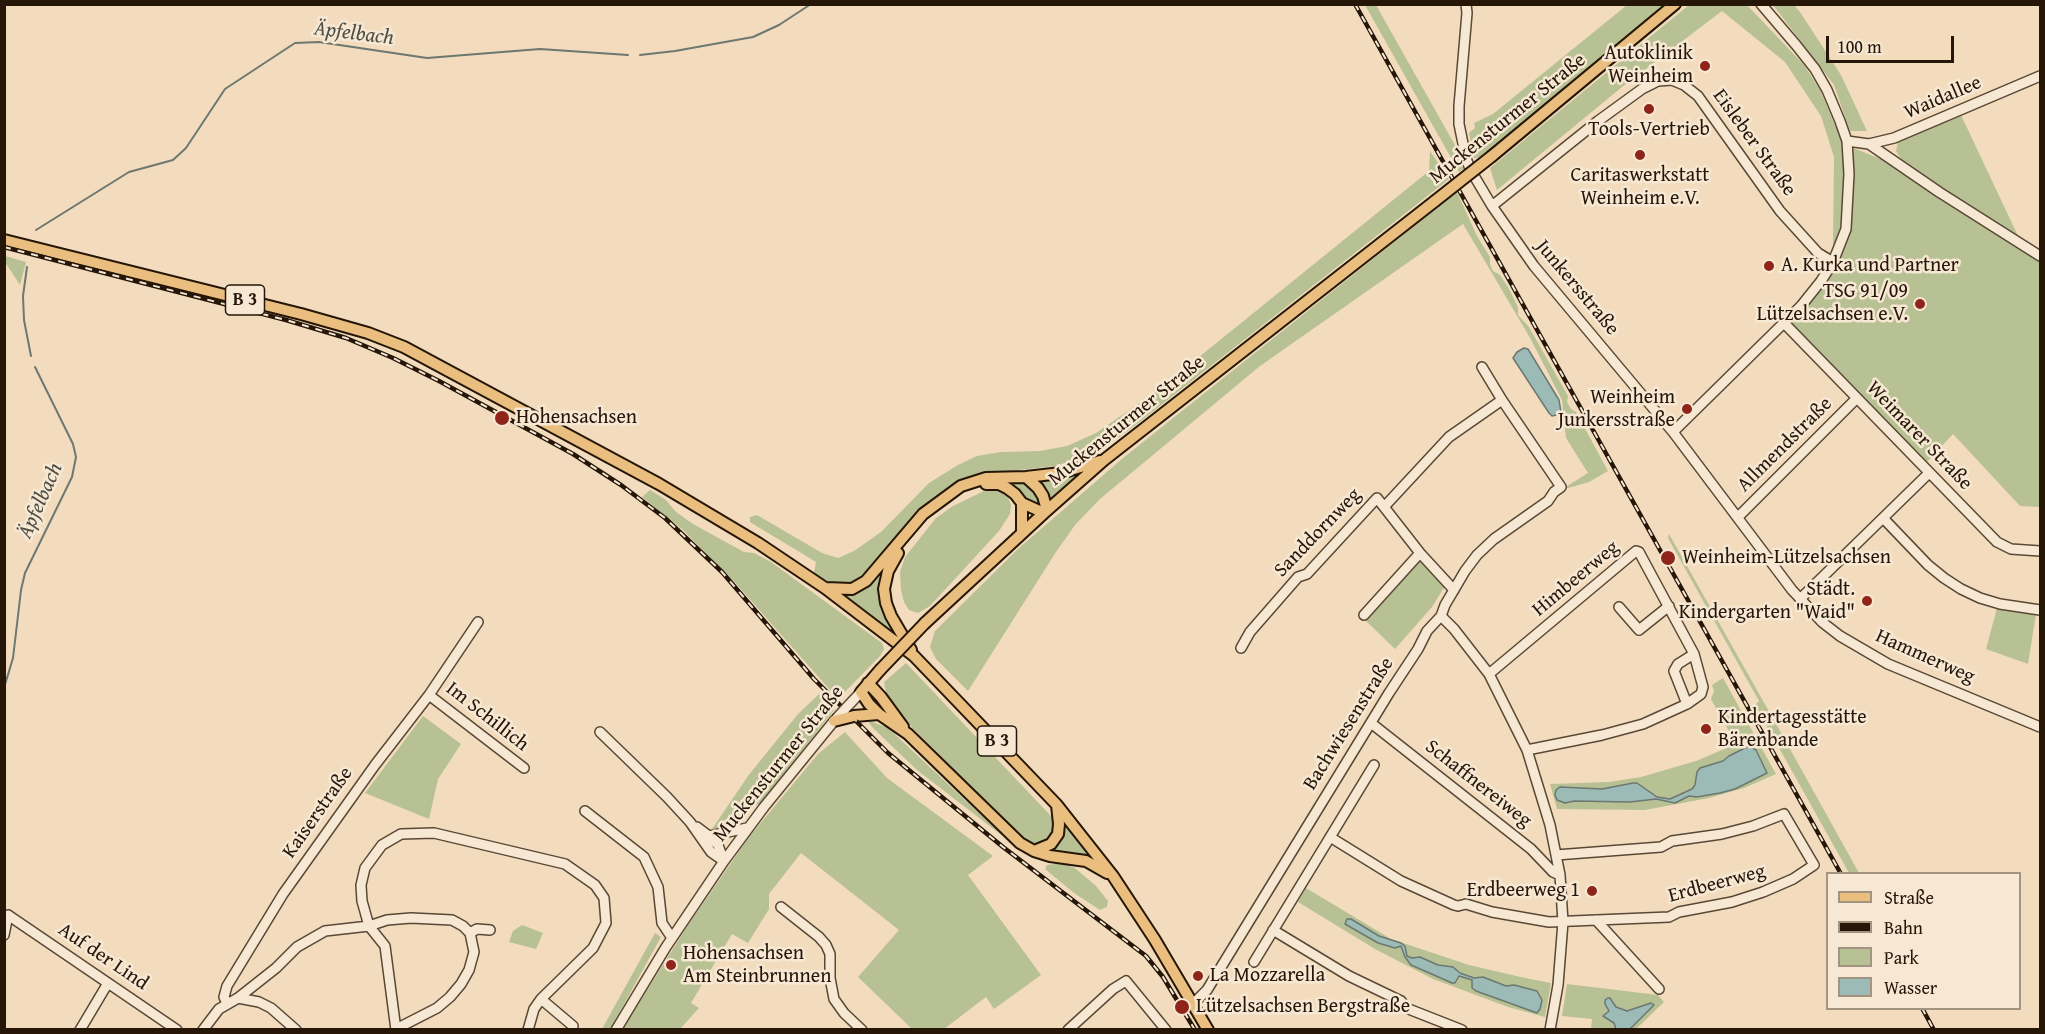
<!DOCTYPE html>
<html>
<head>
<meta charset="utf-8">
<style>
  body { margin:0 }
  #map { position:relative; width:2045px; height:1034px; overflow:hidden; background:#f3dcbd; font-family:"Gentium Book Plus",serif }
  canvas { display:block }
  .frame { position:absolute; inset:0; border:6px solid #251608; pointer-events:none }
  .legend { position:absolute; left:1826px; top:872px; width:195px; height:138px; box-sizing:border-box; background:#f7e8d4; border:2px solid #a39482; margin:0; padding:8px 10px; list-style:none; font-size:18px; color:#251608 }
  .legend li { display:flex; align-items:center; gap:12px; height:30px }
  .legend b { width:30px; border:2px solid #a39482 }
  .scale { position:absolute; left:1826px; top:36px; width:128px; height:27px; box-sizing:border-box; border:3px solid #251608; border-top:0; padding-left:8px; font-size:18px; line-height:21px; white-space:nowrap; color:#251608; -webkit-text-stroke:4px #f7e8d4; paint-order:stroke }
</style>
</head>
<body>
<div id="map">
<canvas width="2045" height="1034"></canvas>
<div class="frame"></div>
<ul class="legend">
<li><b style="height:8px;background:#eabe7e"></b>Straße</li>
<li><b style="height:8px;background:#251608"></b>Bahn</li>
<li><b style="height:16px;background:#b7c194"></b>Park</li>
<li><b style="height:16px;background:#9cbab6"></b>Wasser</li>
</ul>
<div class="scale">100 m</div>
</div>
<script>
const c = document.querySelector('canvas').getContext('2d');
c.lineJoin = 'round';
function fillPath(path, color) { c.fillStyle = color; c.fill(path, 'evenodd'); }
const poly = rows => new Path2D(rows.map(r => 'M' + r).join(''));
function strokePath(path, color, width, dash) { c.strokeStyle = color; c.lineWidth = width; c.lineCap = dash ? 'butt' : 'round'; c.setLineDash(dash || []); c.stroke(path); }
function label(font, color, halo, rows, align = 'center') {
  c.font = font + ' "Gentium Book Plus",serif'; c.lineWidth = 5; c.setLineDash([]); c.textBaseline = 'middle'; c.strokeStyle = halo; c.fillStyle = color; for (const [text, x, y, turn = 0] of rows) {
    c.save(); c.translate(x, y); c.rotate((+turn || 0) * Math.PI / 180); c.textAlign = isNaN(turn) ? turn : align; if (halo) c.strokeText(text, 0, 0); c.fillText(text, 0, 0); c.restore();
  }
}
fillPath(poly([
  [1365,5,1376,5,1456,147,1463,169,1459,172],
  [1627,5,1665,5,1482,157,1474,158,1469,133,1475,128,1474,123,1493,114],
  [1689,5,1747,5,1804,65,1820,90,1843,144,1881,159,2040,262,2040,507,2020,506,1953,434,1926,463,1790,323,1798,317,1826,280,1841,247,1833,245,1834,157,1821,116,1785,62,1722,11,1622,87,1497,190,1490,168],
  [1773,5,1794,5,1800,12,1841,75,1867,131,1850,131,1834,85],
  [1961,115,2018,236,1942,188,1901,159,1896,151,1898,142],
  [1430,151,1449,179,1137,424,1117,439,1075,460,1055,466,992,473,963,481,944,491,924,505,875,566,858,581,843,585,828,583,814,573,816,562,750,522,750,517,757,515,822,553,838,558,854,551,881,532,929,483,958,465,977,456,1001,452,1040,451,1067,446,1096,433,1157,391,1429,171],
  [1457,192,1477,236,1490,257,1490,264,1493,271,1500,275,1508,287,1518,307,1518,315,1529,327,1568,396,1567,402,1571,409,1576,412,1608,471,1589,482,1561,490,1588,473,1566,438,1562,400,1529,336,1463,224,1260,366,1100,499,1075,525,1056,552,968,691,936,659,930,647,935,631,1019,548,1123,458],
  [5,256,26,262,20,285,5,262],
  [1086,469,1049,503,1034,480],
  [1002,481,1024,482,1037,497,1039,505,1022,497],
  [650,490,666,500,676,512,693,524,744,552,754,553,771,562,882,643,884,649,880,656,838,699,738,586,682,529,642,497],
  [986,490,999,491,1008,497,1011,505,1010,514,999,531,930,606,918,613,909,610,904,602,901,590,900,572,905,557,936,518,953,506],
  [1669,534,1780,731,1859,873,1849,873,1755,705,1759,701,1668,538],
  [1424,560,1445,586,1432,607,1395,649,1364,619,1417,561],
  [877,575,880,578,877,589,882,609,898,636,843,593,861,590,869,585],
  [1997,608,2036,614,2028,664,1986,649],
  [906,663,1050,815,1055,822,1053,837,1039,846,1033,845,1022,839,904,719,887,697,884,682],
  [1723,678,1776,774,1744,788,1709,798,1645,810,1557,809,1550,784,1609,782,1641,777,1696,761,1736,744,1711,699,1714,691,1712,685],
  [819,694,834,710,760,804,752,806,735,827,710,832,748,776,798,714],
  [423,716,461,744,438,779,429,819,365,793],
  [870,721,888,728,1009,841,917,770,874,729,869,723],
  [845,732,887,778,993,856,968,875,1041,975,994,1009,986,997,944,1029,912,1029,858,977,899,930,801,853,769,894,769,909,748,943,732,934,691,1003,699,1008,680,1029,623,1029,686,928,749,837,818,754],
  [1065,826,1092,859,1049,854,1062,839],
  [1061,863,1075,868,1096,886,1108,901,1107,907,1100,910,1074,893,1045,869,1047,865],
  [1306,888,1391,939,1469,965,1525,978,1551,983,1545,1017,1508,1007,1433,979,1375,949,1298,902],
  [522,925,543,933,536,949,509,942,513,931],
  [655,933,661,937,612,1026,610,1029,602,1029],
  [1567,984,1658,995,1664,1002,1636,1029,1591,1029,1592,1019,1562,1016]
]), '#b7c194');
const water = poly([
  [1524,348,1528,349,1559,400,1561,412,1556,415,1552,416,1549,413,1513,358,1517,352,1524,348],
  [1749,746,1756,750,1767,773,1735,789,1720,793,1697,797,1689,796,1675,803,1656,799,1630,802,1574,801,1565,803,1557,800,1555,795,1556,790,1560,787,1602,789,1633,783,1637,783,1657,797,1670,799,1692,789,1695,785,1697,772,1700,768,1723,761,1729,756,1749,746],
  [1347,919,1351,919,1379,936,1401,943,1405,946,1407,956,1412,958,1420,957,1438,965,1453,967,1460,973,1474,978,1483,977,1506,986,1514,985,1537,991,1542,1000,1540,1009,1537,1013,1476,991,1472,988,1472,980,1459,976,1455,983,1452,983,1411,965,1405,957,1401,946,1395,948,1378,943,1345,924,1347,919],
  [1608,998,1610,998,1616,1007,1627,1011,1651,1003,1654,1005,1630,1029,1616,1029,1614,1023,1603,1016,1609,1011,1605,1004,1605,1000,1608,998]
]);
fillPath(water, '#9cbab6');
strokePath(water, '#6c7870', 1.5);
strokePath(poly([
  [640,55,675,51,753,37,779,25,811,4],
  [36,230,129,172,173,160,186,148,225,89,295,43,319,42,427,58,540,49,628,55],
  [27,267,23,296,24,320,31,356],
  [4,688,13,658,21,590,25,573,72,477,76,457,73,444,35,367]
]), '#6c7870', 2);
const minor = poly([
  [1466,4,1467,13,1459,106,1459,124,1466,158,1470,169,1492,206,1534,266,1673,432,1792,590,1822,622,1840,636,1888,664,2040,727],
  [1847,141,1869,144,1894,138,2040,76],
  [1869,144,1939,192,2040,256],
  [1492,206,1598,121,1642,89,1658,81,1672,80,1684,85,1698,96,1780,211,1818,253,1833,262],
  [1784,323,1997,542,2011,549,2040,551],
  [1482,367,1502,400],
  [1673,432,1801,306,1821,281,1833,262,1846,229,1849,174,1847,141,1840,121,1827,90,1815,69,1796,45,1761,4],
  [1738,517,1857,398],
  [1883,518,1928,565,1944,578,1961,589,1980,598,2000,604,2040,610],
  [1800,599,1929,473],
  [1619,607,1639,630,1669,606],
  [1364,615,1420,553],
  [1441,616,1454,629,1489,674,1527,750,1550,825,1560,875,1563,922,1558,985,1550,1030],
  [1241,648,1250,632,1298,577,1307,574,1377,498,1420,553,1454,590],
  [1489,674,1636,551,1639,552,1694,654,1703,687,1701,694,1687,704,1643,724,1602,735,1527,750],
  [429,695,524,768],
  [1687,704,1674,671,1678,664,1694,654],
  [846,708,861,692],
  [1371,723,1531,849,1553,872,1560,875],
  [600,732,667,797,690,822,711,852,724,861],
  [585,811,644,857,658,887,662,923,672,938],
  [697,827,709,836,718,845,723,859],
  [709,836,747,828],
  [1330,837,1401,881,1454,905,1458,906,1466,904,1492,912,1549,922,1669,917,1679,912,1732,902,1763,892,1793,879,1814,865,1784,814,1753,826,1722,834,1672,841,1661,847,1556,855],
  [781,907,819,937,826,945,830,954,830,978,834,999,844,1013,862,1030],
  [1596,920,1659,989],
  [1273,930,1349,976,1401,1001,1406,1008,1462,1030],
  [470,933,477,929,490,930],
  [4,935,8,915,177,1030],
  [1254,962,1374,765],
  [238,998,276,968,297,947,325,931,369,926,387,920,411,918,452,920,463,926,470,933,474,952,469,970,461,984,450,997,437,1008,396,1029],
  [541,999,573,1026],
  [227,1003,224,997,227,986,283,894,375,765,429,695,478,622],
  [1193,1004,1207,990,1389,693,1418,649,1427,631,1441,616,1445,605,1465,571,1477,555,1494,539,1548,501,1554,492,1561,487,1502,400,1449,437,1384,507],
  [80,1030,108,983],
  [203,1030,219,1009,238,998,259,1002,271,1008,296,1030],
  [396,1030,385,946,369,926,362,901,361,885,365,868,382,845,401,834,434,833,565,864,595,885,604,898,606,923,593,948,541,999,534,1009,528,1030],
  [616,1030,666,947,724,861,764,807,834,721],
  [1068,1030,1113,989,1126,981,1166,1030]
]);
const major = poly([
  [1492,156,1675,4],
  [4,240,301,314,368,333,404,347,659,484,758,543,825,588,914,656,1057,805,1113,876,1155,940,1208,1030],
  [1026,477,1038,488,1043,496,1047,510],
  [986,484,999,484,1007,488,1015,494,1022,503,1044,513],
  [1022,533,1022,503],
  [898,553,888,571,884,589,886,603,891,616,911,650],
  [826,588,852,589,866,581,923,514,961,486,986,478,1026,477,1061,473,1100,461],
  [925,623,1044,513,1104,460,1435,201],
  [880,670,861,692,869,704,879,714,908,734,1020,843,1034,851,1050,856,1086,861,1107,873],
  [868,683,881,697,903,727],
  [854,716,879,714],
  [1034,851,1051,844,1058,834,1059,824,1057,805]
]);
strokePath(minor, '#584835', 12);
strokePath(major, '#251608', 14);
strokePath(minor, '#f7e8d4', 9);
strokePath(major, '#eabe7e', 10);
const rail = poly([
  [1355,4,1841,874],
  [4,247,286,320,346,338,393,358,439,381,573,454,621,485,665,518,722,572,814,679,888,753,1003,847,1146,956,1163,977,1195,1030],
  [1922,1008,1934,1030]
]);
strokePath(rail, '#251608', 4.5);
strokePath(rail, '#f7e8d4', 2, [7]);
const minorBridge = poly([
  [834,721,846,708]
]);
const majorBridge = poly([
  [1435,201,1492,156],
  [880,670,925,623],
  [834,721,854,716]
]);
strokePath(minorBridge, '#584835', 12, []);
strokePath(majorBridge, '#251608', 14, []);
strokePath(minorBridge, '#f7e8d4', 9);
strokePath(majorBridge, '#eabe7e', 10);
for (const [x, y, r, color] of [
  [1705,66,6,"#8f2418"],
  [1649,109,6,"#8f2418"],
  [1640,155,6,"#8f2418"],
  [1769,266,6,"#8f2418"],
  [1920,304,6,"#8f2418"],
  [1687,409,6,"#8f2418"],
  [502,418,8,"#8f2418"],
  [1668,558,8,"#8f2418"],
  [1867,601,6,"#8f2418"],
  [1706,729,6,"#8f2418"],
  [1592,891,6,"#8f2418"],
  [671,965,6,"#8f2418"],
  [1198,976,6,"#8f2418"],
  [1182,1007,8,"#8f2418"]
]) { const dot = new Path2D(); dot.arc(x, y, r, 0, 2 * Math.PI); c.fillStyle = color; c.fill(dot); strokePath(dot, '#f7e8d4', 2); }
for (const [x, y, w] of [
  [245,300,39],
  [997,741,39]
]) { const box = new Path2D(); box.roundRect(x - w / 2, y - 15, w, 30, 4.5); c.fillStyle = '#f7e8d4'; c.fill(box); strokePath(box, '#251608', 1.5); }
label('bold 18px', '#251608', null, [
  ["B 3",245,300],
  ["B 3",997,741]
]);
label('20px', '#251608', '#f7e8d4', [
  ["Autoklinik",1693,54,"right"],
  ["Weinheim",1693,77,"right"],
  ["Tools-Vertrieb",1649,130,"center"],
  ["Caritaswerkstatt",1640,176,"center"],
  ["Weinheim e.V.",1640,199,"center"],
  ["A. Kurka und Partner",1781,266],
  ["TSG 91/09",1908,292,"right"],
  ["Lützelsachsen e.V.",1908,315,"right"],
  ["Weinheim",1675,398,"right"],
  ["Junkersstraße",1675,421,"right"],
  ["Hohensachsen",516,418],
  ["Weinheim-Lützelsachsen",1682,558],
  ["Städt.",1855,590,"right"],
  ["Kindergarten \"Waid\"",1855,613,"right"],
  ["Kindertagesstätte",1718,718],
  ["Bärenbande",1718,741],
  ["Erdbeerweg 1",1580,891,"right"],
  ["Hohensachsen",683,954],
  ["Am Steinbrunnen",683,977],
  ["La Mozzarella",1210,976],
  ["Lützelsachsen Bergstraße",1196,1007]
], 'left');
label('20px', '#251608', '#f7e8d4', [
  ["Waidallee",1943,98,-23],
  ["Muckensturmer Straße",1508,119,-39],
  ["Eisleber Straße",1754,143,54],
  ["Junkersstraße",1577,288,50],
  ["Muckensturmer Straße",1127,421,-39],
  ["Weimarer Straße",1919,436,46],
  ["Allmendstraße",1785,445,-45],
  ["Sanddornweg",1318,533,-46],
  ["Himbeerweg",1576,579,-40],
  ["Hammerweg",1925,657,24],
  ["Im Schillich",487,717,38],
  ["Bachwiesenstraße",1349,724,-58],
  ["Muckensturmer Straße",779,764,-51],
  ["Schaffnereiweg",1478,784,38],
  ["Kaiserstraße",318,813,-55],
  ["Erdbeerweg",1717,884,-15],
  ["Auf der Lind",103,957,34]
]);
label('italic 21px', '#4f4f45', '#f7e8d4', [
  ["Äpfelbach",354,34,7],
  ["Äpfelbach",41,501,-66]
]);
</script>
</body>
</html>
